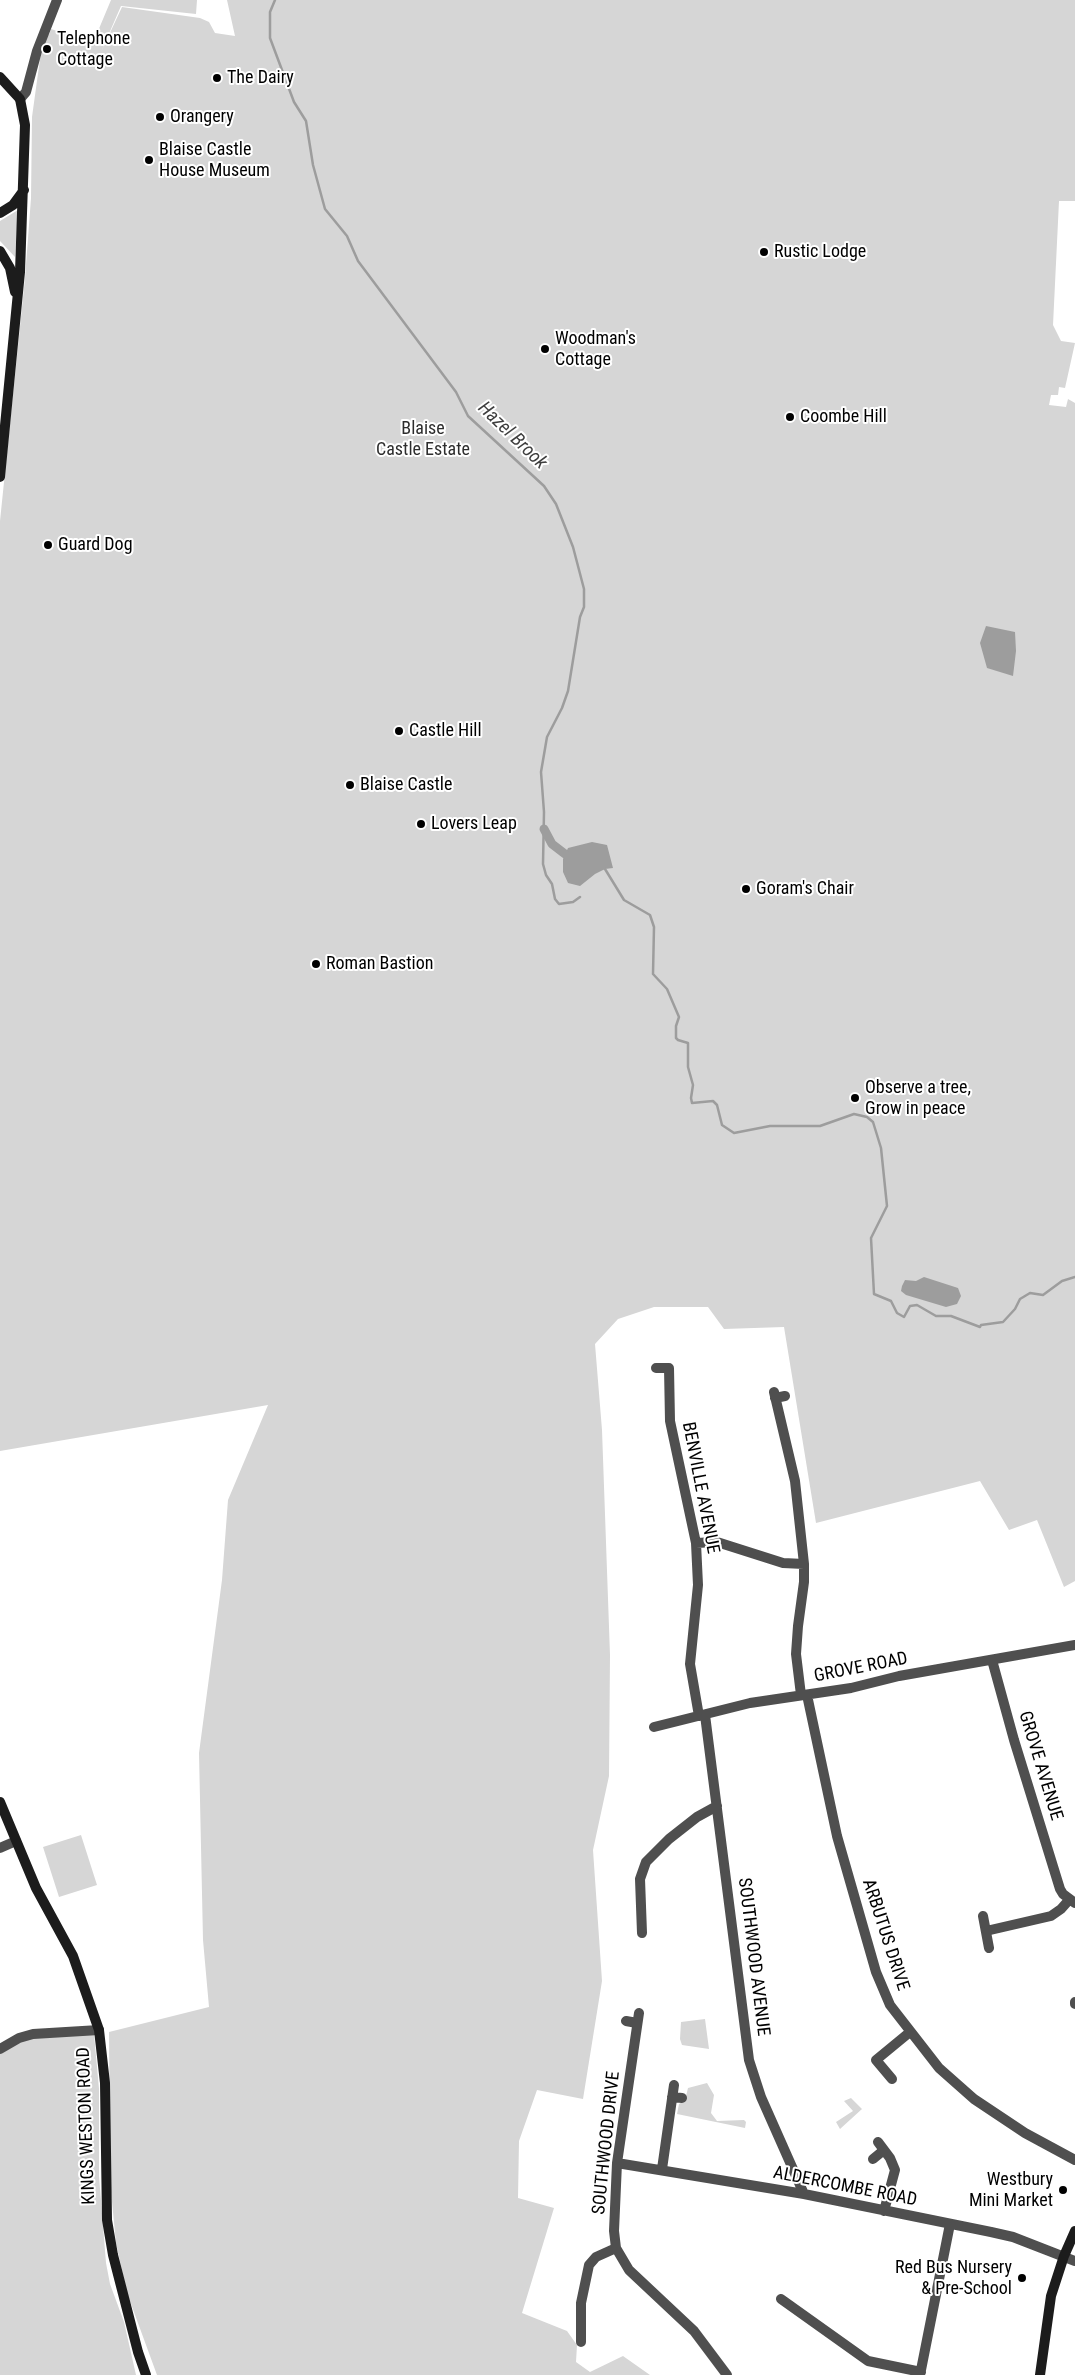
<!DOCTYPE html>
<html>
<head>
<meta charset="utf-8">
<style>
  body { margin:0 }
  canvas { display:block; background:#fff }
</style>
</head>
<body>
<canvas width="1075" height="2375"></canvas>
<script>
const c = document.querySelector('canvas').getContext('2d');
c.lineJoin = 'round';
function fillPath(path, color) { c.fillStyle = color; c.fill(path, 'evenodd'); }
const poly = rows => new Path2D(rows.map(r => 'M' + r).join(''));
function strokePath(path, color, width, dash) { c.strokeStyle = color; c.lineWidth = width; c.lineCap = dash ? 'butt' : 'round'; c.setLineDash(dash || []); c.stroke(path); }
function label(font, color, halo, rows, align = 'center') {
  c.font = font + ' "Roboto Condensed",sans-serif'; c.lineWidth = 4; c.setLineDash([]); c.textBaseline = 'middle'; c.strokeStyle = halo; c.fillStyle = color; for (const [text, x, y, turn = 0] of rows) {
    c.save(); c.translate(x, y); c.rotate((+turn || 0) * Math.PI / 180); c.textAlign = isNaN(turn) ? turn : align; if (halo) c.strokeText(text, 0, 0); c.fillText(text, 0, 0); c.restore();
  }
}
fillPath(poly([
  [111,0,197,0,196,14,121,6,101,52,122,7,200,18,209,22,215,33,235,36,227,0,1075,0,1075,201,1059,201,1053,325,1061,341,1075,343,1065,388,1059,387,1058,395,1051,395,1049,405,1066,407,1068,399,1075,403,1075,1581,1064,1587,1037,1520,1009,1530,980,1481,816,1523,784,1327,724,1329,708,1307,654,1307,618,1319,595,1344,602,1430,610,1655,609,1776,593,1850,602,1981,583,2099,537,2090,519,2141,518,2198,554,2208,522,2313,567,2331,577,2345,576,2362,590,2372,623,2356,650,2375,157,2375,127,2293,116,2243,110,2181,109,2032,209,2007,203,1940,199,1753,222,1580,228,1500,268,1405,0,1451,0,521,25,278,31,198,32,117,40,59,46,34,49,35,51,29,93,43],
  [18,210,15,257,0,241,0,221],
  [81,1835,97,1885,59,1897,43,1847],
  [705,2019,709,2049,682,2045,680,2039,681,2022],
  [94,2034,99,2089,99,2176,106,2263,110,2284,124,2322,136,2375,0,2375,0,2052,21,2039],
  [707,2083,714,2095,711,2113,717,2121,744,2120,746,2122,745,2128,677,2114,679,2104,685,2100,688,2088],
  [851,2098,862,2109,840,2129,836,2122,853,2111,844,2101]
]), '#d6d6d6');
fillPath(poly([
  [986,626,1015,632,1016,651,1013,676,987,668,980,643],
  [592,842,607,845,613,868,605,869,595,874,580,886,568,883,563,872,563,859,568,848],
  [924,1277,958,1288,961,1296,957,1304,946,1307,906,1295,901,1291,902,1286,905,1280,916,1281]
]), '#9d9d9d');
strokePath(poly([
  [275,0,270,12,270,38,294,102,306,121,313,165,325,209,347,236,358,261,456,392,468,416,544,486,556,504,573,547,584,589,584,607,580,617,568,691,562,708,547,737,541,772,544,812,543,864,546,875,552,884,555,899,559,904,573,902,580,897],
  [605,869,624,900,650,915,654,927,653,974,667,989,679,1017,676,1026,676,1038,678,1040,688,1043,688,1067,693,1085,691,1098,692,1103,713,1101,717,1105,722,1125,734,1133,770,1126,820,1126,854,1114,867,1117,873,1122,881,1148,887,1206,871,1238,874,1294,891,1301,897,1313,904,1317,910,1306,917,1305,936,1316,951,1316,980,1327,981,1325,1003,1322,1015,1309,1020,1299,1030,1293,1043,1295,1062,1281,1075,1277]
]), '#9d9d9d', 2.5);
strokePath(poly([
  [544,829,552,844,565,854]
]), '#9d9d9d', 9);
strokePath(poly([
  [20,99,26,92,37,51,57,0],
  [656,1368,669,1368,670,1421,696,1543,698,1585,690,1664,699,1716],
  [774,1392,795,1481,804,1564,804,1582,798,1626,796,1654,801,1695],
  [775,1398,785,1396],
  [696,1543,717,1542,783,1563,804,1564],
  [992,1660,1014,1740,1060,1889,1063,1894,1075,1903],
  [807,1695,837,1836,876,1972,890,2005,939,2068,974,2099,1025,2133,1075,2160],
  [705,1715,749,2060,761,2097,804,2194],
  [654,1727,750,1703,851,1688,899,1676,1075,1645],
  [0,1848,16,1841],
  [983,1916,989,1948],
  [986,1931,1051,1916,1061,1909,1069,1900],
  [642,1933,640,1879,646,1862,669,1839,697,1817,717,1806],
  [1075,2002,1075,2004],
  [639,2013,617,2163,614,2231,616,2248,629,2270,694,2331,727,2375],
  [626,2021,637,2023],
  [0,2049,19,2038,33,2034,99,2030],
  [892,2079,876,2060,910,2032],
  [672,2097,682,2098],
  [878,2142,890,2158,895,2170,884,2211],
  [873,2159,884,2150],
  [617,2163,804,2194,991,2232,1013,2237,1075,2261],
  [662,2169,674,2085],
  [781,2299,868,2361,921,2372],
  [581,2342,581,2303,589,2265,596,2257,616,2248],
  [920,2375,950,2224]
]), '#4f4f4f', 10);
strokePath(poly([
  [0,77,20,99,25,125,20,272,0,477],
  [0,213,13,205,24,190],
  [0,251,10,268,15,292],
  [0,1802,36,1888,73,1956,99,2030,105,2083,107,2220,113,2255,138,2352,146,2375],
  [1040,2375,1051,2296,1064,2256,1075,2231]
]), '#1c1c1c', 10);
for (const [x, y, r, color] of [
  [47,49,5,"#000"],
  [217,78,5,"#000"],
  [160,117,5,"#000"],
  [149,160,5,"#000"],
  [764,252,5,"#000"],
  [545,349,5,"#000"],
  [790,417,5,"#000"],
  [48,545,5,"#000"],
  [399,731,5,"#000"],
  [350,785,5,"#000"],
  [421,824,5,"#000"],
  [746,889,5,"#000"],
  [316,964,5,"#000"],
  [855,1098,5,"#000"],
  [1063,2190,5,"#000"],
  [1022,2278,5,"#000"]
]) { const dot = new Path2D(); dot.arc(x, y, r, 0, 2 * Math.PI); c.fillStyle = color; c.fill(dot); strokePath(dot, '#fff', 2); }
label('18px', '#000', '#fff', [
  ["Telephone",57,39],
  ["Cottage",57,60],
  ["The Dairy",227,78],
  ["Orangery",170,117],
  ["Blaise Castle",159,150],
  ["House Museum",159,171],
  ["Rustic Lodge",774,252],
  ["Woodman's",555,339],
  ["Cottage",555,360],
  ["Coombe Hill",800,417],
  ["Guard Dog",58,545],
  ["Castle Hill",409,731],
  ["Blaise Castle",360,785],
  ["Lovers Leap",431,824],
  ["Goram's Chair",756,889],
  ["Roman Bastion",326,964],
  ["Observe a tree,",865,1088],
  ["Grow in peace",865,1109],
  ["Westbury",1053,2180,"right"],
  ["Mini Market",1053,2201,"right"],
  ["Red Bus Nursery",1012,2268,"right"],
  ["& Pre-School",1012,2289,"right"]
], 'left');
label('18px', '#2d2d2d', '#fff', [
  ["Blaise",423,429],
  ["Castle Estate",423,450]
]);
label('18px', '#000', '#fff', [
  ["BENVILLE AVENUE",700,1488,79],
  ["GROVE ROAD",861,1668,-11],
  ["GROVE AVENUE",1040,1766,73],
  ["ARBUTUS DRIVE",885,1935,72],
  ["SOUTHWOOD AVENUE",753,1957,83],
  ["KINGS WESTON ROAD",87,2126,-92],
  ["SOUTHWOOD DRIVE",607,2143,-84],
  ["ALDERCOMBE ROAD",845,2187,11]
]);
label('italic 19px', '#3e3e3e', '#fff', [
  ["Hazel Brook",512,436,44]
]);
</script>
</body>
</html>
